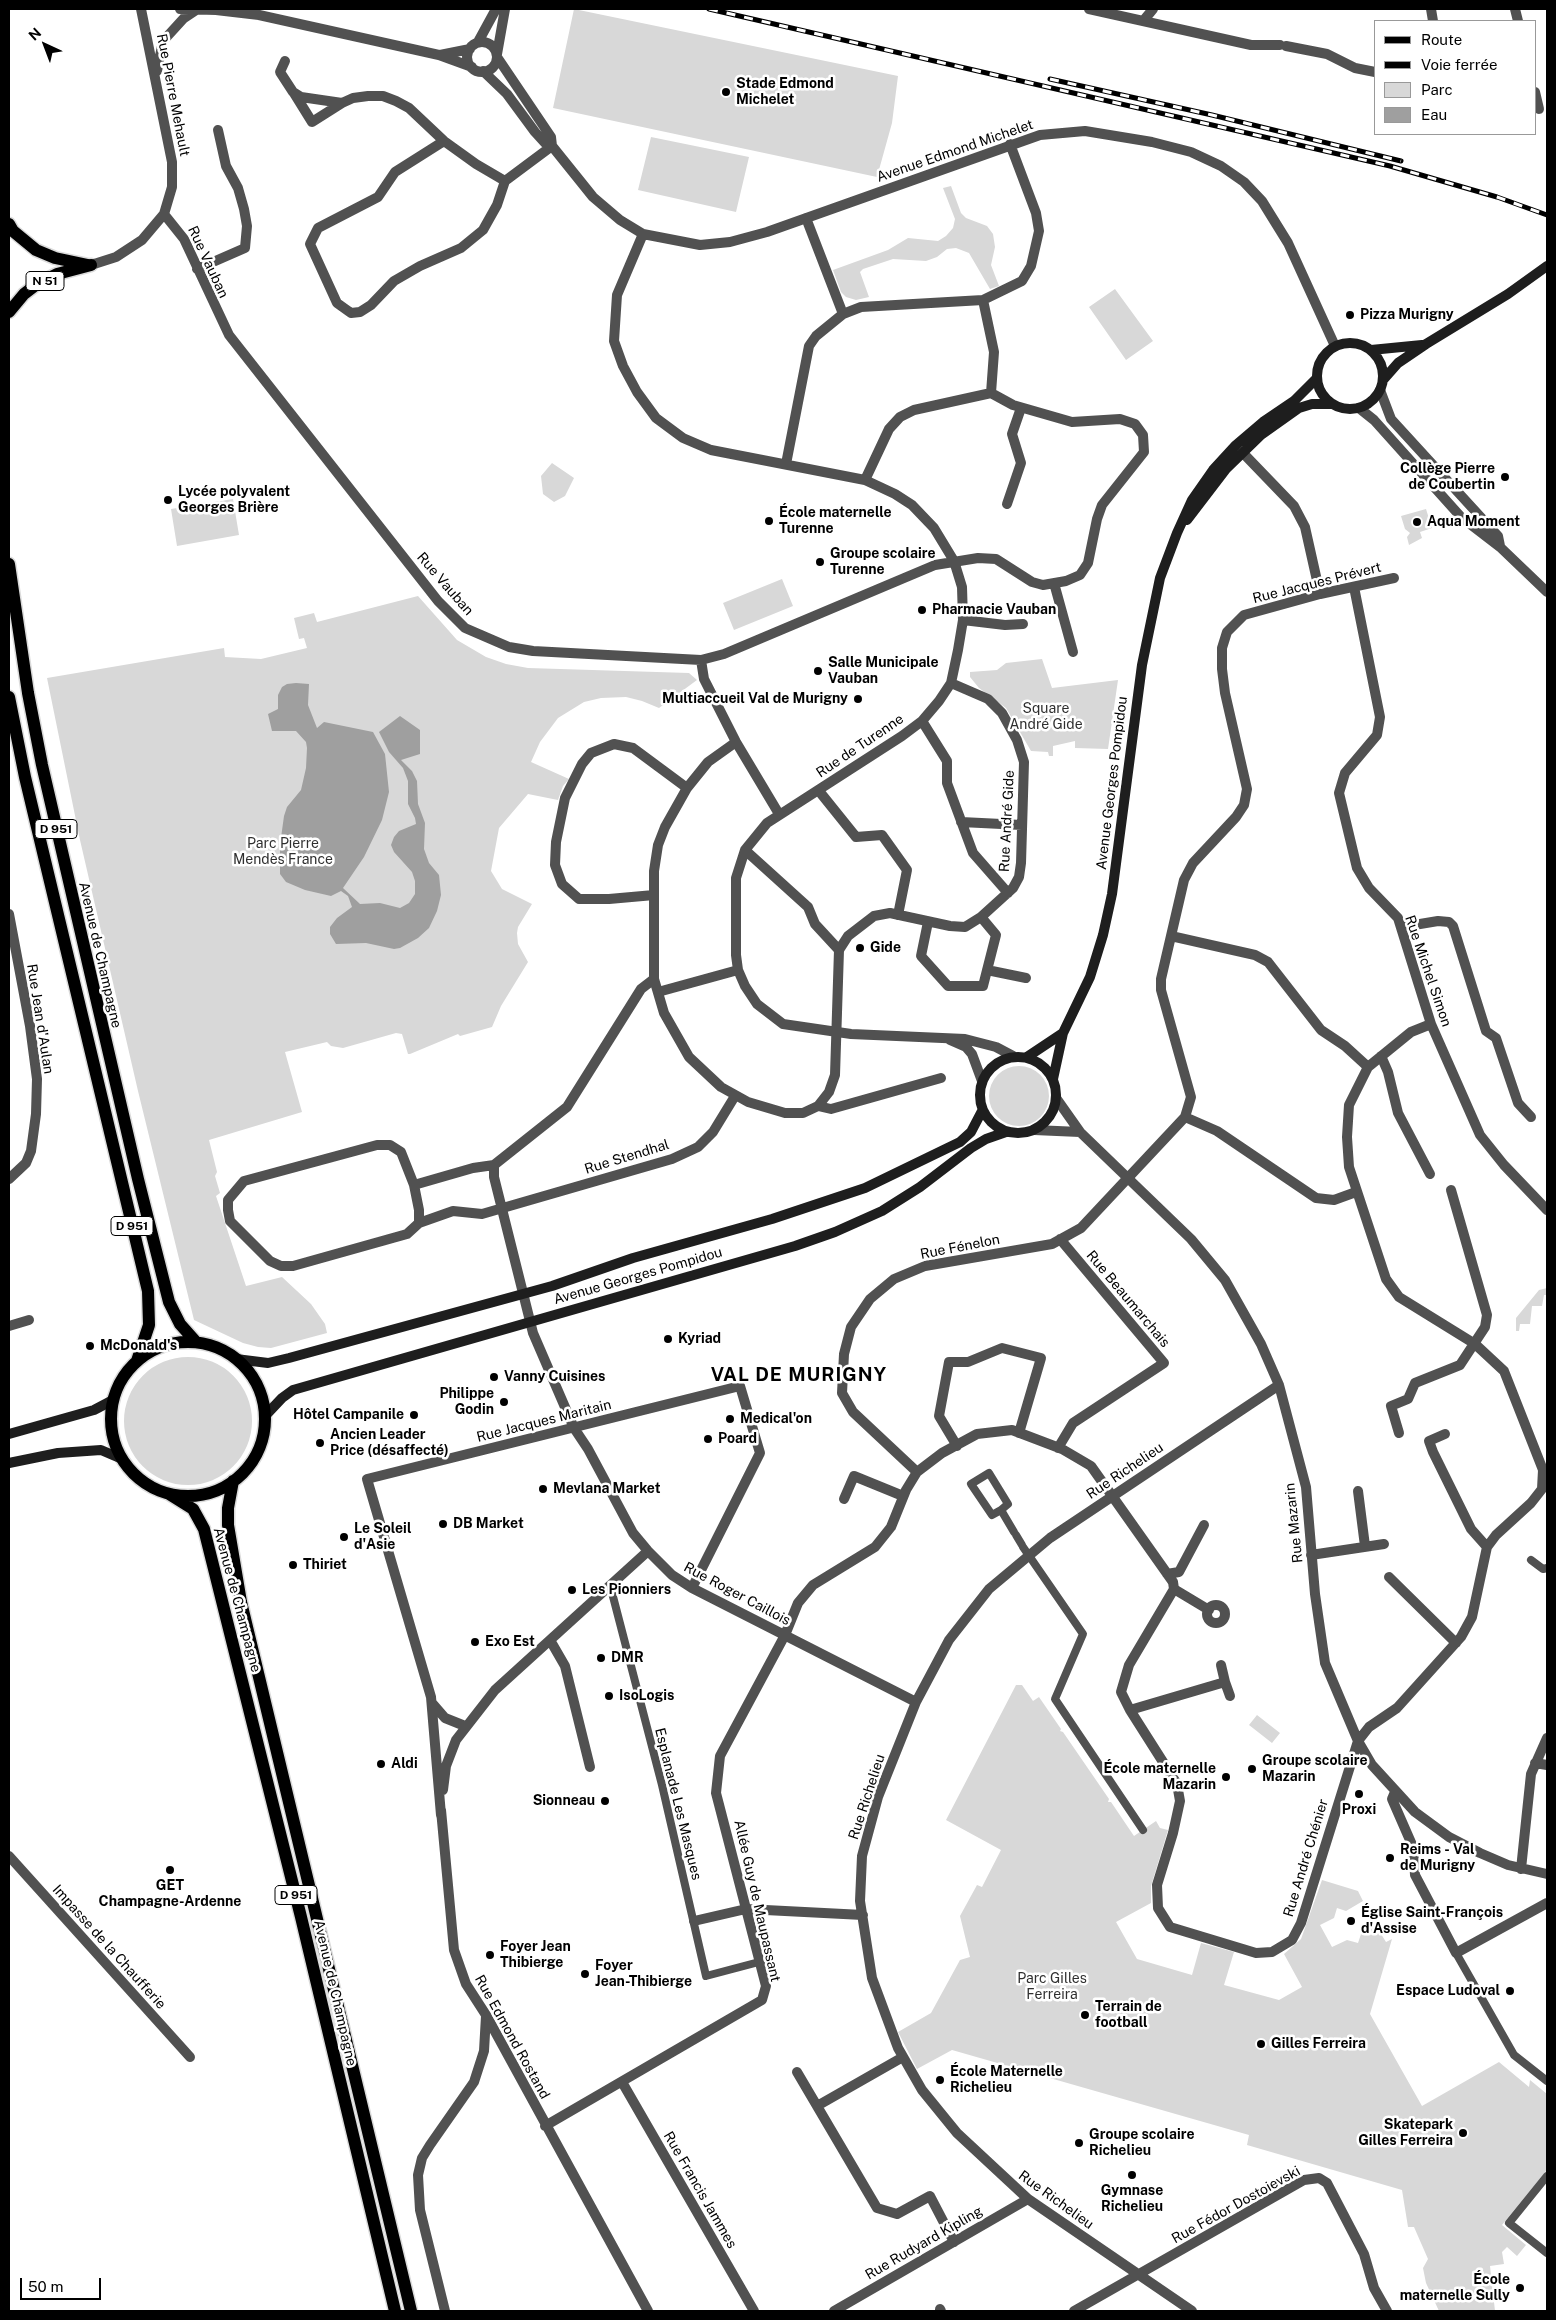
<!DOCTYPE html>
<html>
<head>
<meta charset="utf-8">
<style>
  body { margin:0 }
  #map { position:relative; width:1556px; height:2320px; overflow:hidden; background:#fff; font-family:"Public Sans",sans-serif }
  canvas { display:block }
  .frame { position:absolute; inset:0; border:10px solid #000; pointer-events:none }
  .legend { position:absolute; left:1374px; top:20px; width:162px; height:115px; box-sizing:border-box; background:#fff; border:1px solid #999; margin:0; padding:6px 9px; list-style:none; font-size:15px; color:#000 }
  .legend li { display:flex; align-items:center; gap:10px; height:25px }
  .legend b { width:25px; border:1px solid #999 }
  .north { position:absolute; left:20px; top:20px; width:50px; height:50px; -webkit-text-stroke:4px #fff; paint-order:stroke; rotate:317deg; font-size:14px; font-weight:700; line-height:20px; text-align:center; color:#000 }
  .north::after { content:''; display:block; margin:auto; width:18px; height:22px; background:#000; clip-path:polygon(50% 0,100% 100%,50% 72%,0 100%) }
  .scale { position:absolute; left:20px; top:2278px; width:81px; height:22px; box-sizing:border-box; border:2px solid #000; border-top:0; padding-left:6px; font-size:15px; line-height:18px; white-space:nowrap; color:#000; -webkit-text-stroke:4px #fff; paint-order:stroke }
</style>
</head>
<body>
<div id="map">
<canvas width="1556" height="2320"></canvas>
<div class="frame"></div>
<ul class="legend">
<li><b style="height:6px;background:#000"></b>Route</li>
<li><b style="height:6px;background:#000"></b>Voie ferrée</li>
<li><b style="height:14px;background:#d8d8d8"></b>Parc</li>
<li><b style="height:14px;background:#9f9f9f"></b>Eau</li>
</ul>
<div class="north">N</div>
<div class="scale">50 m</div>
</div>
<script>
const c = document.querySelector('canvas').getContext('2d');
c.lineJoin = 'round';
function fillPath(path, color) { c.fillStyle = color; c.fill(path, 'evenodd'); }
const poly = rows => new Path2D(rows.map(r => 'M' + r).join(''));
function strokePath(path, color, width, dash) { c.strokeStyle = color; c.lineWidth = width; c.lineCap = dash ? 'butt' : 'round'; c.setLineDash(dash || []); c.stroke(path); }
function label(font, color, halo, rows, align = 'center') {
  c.font = font + ' "Public Sans",sans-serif'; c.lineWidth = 5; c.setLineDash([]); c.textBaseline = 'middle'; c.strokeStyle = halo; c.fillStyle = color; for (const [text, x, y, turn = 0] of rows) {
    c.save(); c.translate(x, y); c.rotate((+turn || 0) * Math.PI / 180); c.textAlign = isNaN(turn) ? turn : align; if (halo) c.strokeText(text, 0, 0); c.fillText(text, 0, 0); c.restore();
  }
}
fillPath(poly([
  [574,9,898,76,892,123,877,177,553,108],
  [651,137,749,157,736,212,638,190],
  [951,186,961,213,966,218,987,226,993,234,995,247,991,265,999,286,990,289,969,253,956,248,947,249,937,257,926,261,893,259,863,269,860,272,869,297,856,300,846,297,841,292,833,270,888,250,908,238,938,241,946,236,953,228,955,219,943,188],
  [1115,289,1153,341,1126,360,1089,307],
  [552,463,574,478,565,496,554,502,543,494,541,476],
  [233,499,239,535,177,546,171,509],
  [1426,509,1432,528,1420,532,1422,538,1409,545,1407,537,1410,533,1405,529,1401,516],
  [782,579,793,606,734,630,723,603],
  [418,596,457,640,486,657,506,664,528,668,689,673,697,680,659,708,642,701,626,697,601,698,584,702,558,718,540,742,531,762,569,779,563,786,558,800,528,794,499,828,491,871,502,889,532,904,518,927,517,933,518,944,528,962,501,1006,492,1027,460,1036,458,1034,410,1054,408,1054,402,1034,396,1033,343,1048,331,1046,327,1042,285,1052,302,1112,209,1140,217,1172,215,1176,220,1193,216,1196,246,1286,282,1277,311,1304,325,1324,327,1333,271,1348,258,1347,243,1343,194,1320,138,1091,80,840,47,678,224,648,225,657,261,659,307,648,304,638,299,639,294,618,314,613,317,622],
  [1042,659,1052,688,1118,680,1108,749,1075,748,1075,741,1053,746,1053,756,1049,756,1048,752,1031,751,1006,708,979,688,970,677,970,672,997,670,1006,663],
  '989 1096a30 30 0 1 1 60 0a30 30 0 1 1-60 0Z',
  [1547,1288,1547,1295,1544,1295,1542,1306,1532,1306,1530,1324,1520,1324,1519,1331,1516,1331,1516,1318,1539,1290],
  '124 1421a64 64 0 1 1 128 0a64 64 0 1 1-128 0Z',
  [1016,1685,1022,1685,1033,1701,1039,1697,1061,1729,1060,1731,1063,1732,1109,1799,1108,1802,1111,1802,1134,1836,1156,1821,1160,1828,1168,1830,1151,1886,1151,1903,1116,1922,1137,1959,1192,1975,1201,1943,1234,1952,1224,1985,1279,2000,1302,1987,1284,1954,1301,1939,1322,1880,1358,1891,1363,1901,1346,1911,1337,1908,1334,1918,1320,1925,1332,1947,1347,1940,1358,1943,1361,1934,1376,1926,1386,1942,1392,1939,1370,2014,1422,2106,1499,2062,1529,2087,1530,2080,1547,2094,1547,2170,1502,2225,1526,2245,1517,2256,1507,2247,1502,2252,1504,2264,1490,2266,1495,2311,1439,2311,1426,2283,1423,2268,1428,2259,1414,2227,1408,2227,1402,2190,1247,2145,1249,2135,952,2050,917,2069,898,2032,931,2013,960,1960,970,1957,960,1916,977,1885,982,1887,1001,1850,946,1820],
  [1257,1715,1280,1733,1272,1743,1249,1725]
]), '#d8d8d8');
fillPath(poly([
  [296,683,309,684,308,705,317,728,324,722,373,732,385,754,389,792,382,820,364,857,343,888,360,904,380,903,400,908,409,903,415,894,415,881,412,872,394,852,391,845,394,837,399,831,416,824,415,818,408,804,408,781,403,768,389,752,379,732,400,716,420,730,420,754,401,760,412,771,417,781,418,804,425,823,424,849,429,863,439,875,441,895,437,911,429,928,418,938,400,948,394,949,366,943,336,944,330,934,330,927,337,918,352,907,348,896,341,891,331,896,305,890,286,882,280,874,280,845,284,816,287,807,301,790,306,768,307,748,306,742,296,731,272,731,268,714,278,709,278,695,282,687,287,684]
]), '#9f9f9f');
const primary = poly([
  [9,224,13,231,36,250,55,258,88,265],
  [9,312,24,294,37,284,57,274,91,265],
  [9,564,28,693,42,765,138,1179,169,1302,180,1324,196,1342],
  [9,697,25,777,148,1291,149,1325,137,1361],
  '111 1419a77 77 0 1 1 154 0a77 77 0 1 1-154 0Z',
  [233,1481,228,1508,228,1525,241,1602,411,2311],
  [169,1494,193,1509,204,1529,301,1917,395,2311]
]);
strokePath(primary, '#dbdbdb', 15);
strokePath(poly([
  [1001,1510,1008,1504,989,1473,971,1484,992,1515,1001,1510,1014,1532],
  [1016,1535,1022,1545],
  [1023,1547,1083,1634,1055,1699,1143,1830],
  [1531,1560,1543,1569,1547,1568],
  [610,1585,662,1785,706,1976,759,1962],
  [1456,1953,1514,2055,1547,2081],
  [1547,2176,1509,2223,1547,2253]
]), '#515151', 8);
strokePath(poly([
  [180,9,216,10,259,15,439,55,472,67],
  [1089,9,1251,45,1280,45],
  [1431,9,1433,21],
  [1515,9,1518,21],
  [1144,20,1153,9],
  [478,42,496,9],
  '467 57a15 15 0 1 1 30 0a15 15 0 1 1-30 0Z',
  [1286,46,1327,54,1355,68,1375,72],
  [497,54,505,9],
  [440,55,470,49],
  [497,57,551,137,552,146],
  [285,61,280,72,293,92,301,97,342,103,353,98,368,96,383,96,396,101,409,108,444,141,476,164,505,181,552,146],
  [157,71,163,41,184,18,196,10],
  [483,71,507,94,535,132,545,143,552,146,593,197,620,220,643,234,700,245,730,242,767,232,1040,135,1085,131,1152,142,1191,152,1221,166,1244,182,1262,201,1288,243,1335,346],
  [1535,92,1539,109],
  [294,93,312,122,342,103],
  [444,141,395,172,378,197,318,228,310,244,337,303,351,313,360,312,371,305,394,281,420,266,461,248,483,230,497,205,505,181],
  [164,214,184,239,229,335,438,601,465,628,509,647,533,651,701,660,724,654,935,565,978,558,996,559,1032,582,1043,585,1066,581,1080,575,1088,563,1097,519,1102,505,1144,452,1143,435,1135,424,1120,419,1072,422,1013,405,991,393],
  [643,234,617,295,614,341,623,366,637,392,656,418,683,438,711,450,865,480,895,494,912,505,934,528,954,561,962,587,963,620,958,650,951,683,939,701,922,721,902,736,767,823,745,850,736,878,736,955,738,970,745,986,757,1004,783,1024,851,1034,965,1039,996,1047,1013,1056],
  [91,265,116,257,142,240,164,214,172,187,172,162,141,9],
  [197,269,245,248,247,226,244,209,238,188,226,166,218,130],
  [843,314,861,307,983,300,1022,281,1031,266,1039,231,1036,213,1010,144],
  [1242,452,1294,506,1305,527,1320,594],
  [786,464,809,346,816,336,843,314,806,218],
  [865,480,889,429,900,417,914,410,991,393,994,352,983,300],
  [1007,504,1021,463,1012,434,1021,408],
  [1054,583,1073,652],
  [1354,587,1380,717,1377,735,1345,773,1339,793,1357,868,1369,888,1398,918,1431,1024,1480,1135,1504,1165,1547,1210],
  [963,620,1005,625,1023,624],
  [701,660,704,679,736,742,779,814],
  [922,721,947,761,947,783,973,853,1008,893],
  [736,742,708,762,687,788,665,827,658,845,654,871,654,979,664,1013,689,1057,721,1087,748,1102,785,1113,803,1113,818,1106,829,1092,835,1075,839,950,848,936,874,916,890,913,950,926,965,927,981,917,1013,888,1019,877,1021,863,1024,762,1017,740,1002,713,988,699,951,683],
  [819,791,856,837,882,835,907,870,898,915],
  [961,822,1022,825],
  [745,850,808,907,815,924,839,950],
  [654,895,609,899,579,899,562,884,555,865,556,842,565,798,582,764,591,753,614,744,633,748,687,788],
  [9,914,30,1026,37,1079,36,1114,31,1151,26,1163,9,1179],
  [928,922,921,956,948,986,983,986,996,935,981,917],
  [1402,927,1438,921,1449,922,1453,926,1486,1031,1496,1038,1518,1103,1531,1117],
  [1171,936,1255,955,1268,962,1321,1030,1345,1046,1368,1067],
  [987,970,1026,978],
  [654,979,641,989,567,1107,494,1165,494,1177,533,1333,574,1428,588,1449,633,1533,648,1551,672,1575,692,1588,916,1702],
  [658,992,738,970],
  [950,1040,966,1047,972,1054,982,1081],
  [1381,1056,1388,1072,1398,1113,1430,1174],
  [1056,1098,1080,1132,1191,1239,1225,1280,1261,1344,1279,1385,1306,1487,1315,1594,1325,1663,1358,1741,1372,1765,1415,1812,1449,1837,1480,1853,1508,1865,1547,1874],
  [818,1106,831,1109,941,1078],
  [1185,1117,1217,1131,1316,1198,1334,1200,1356,1192],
  [1034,1130,1080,1132],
  [414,1185,401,1152,390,1145,377,1145,244,1181,228,1200,228,1210,230,1221,270,1261,281,1266,293,1266,407,1234,419,1223,419,1210,414,1185,473,1168,494,1165],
  [419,1223,453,1211,482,1214,672,1159,698,1147,713,1132,735,1096],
  [9,1326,29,1320],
  [1399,1433,1391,1406,1408,1399,1415,1383,1460,1365,1485,1327,1487,1315,1451,1190],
  [1445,1434,1429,1441,1433,1452,1471,1529,1487,1547],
  [957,1446,939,1416,949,1362,968,1362,1002,1348,1041,1358,1019,1433],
  [1058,1448,1073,1423,1164,1363,1060,1239],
  [917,1472,853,1412,842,1393,844,1354,851,1327,870,1299,894,1279,925,1266,1052,1244,1081,1228,1185,1117,1191,1097,1161,990,1161,979,1184,880,1193,863,1236,817,1244,805,1247,789,1225,693,1222,669,1222,648,1227,632,1244,615,1320,594,1394,578],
  [1358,1491,1365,1546],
  [844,1499,854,1476,903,1496],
  [1311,1555,1384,1544],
  [1167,1574,1179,1572,1204,1525],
  [1389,1577,1456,1643],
  [1174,1589,1209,1610],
  '1207 1614a9 9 0 1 1 18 0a9 9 0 1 1-18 0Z',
  [550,1640,565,1666,590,1767],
  [1225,1682,1230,1696],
  [432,1703,445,1718,465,1726],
  [1130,1710,1225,1682,1221,1665],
  [1535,1763,1547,1765],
  [443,1790,446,1766,456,1740,495,1690,648,1551],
  [1395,1792,1392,1799,1413,1847,1415,1875,1456,1953,1547,1903],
  [441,1810,454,1950,466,1984,486,2015,648,2311],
  [441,1815,431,1697,367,1479,740,1386,760,1453,692,1588],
  [9,1856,190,2057],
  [1521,1869,1531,1774,1547,1738],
  [694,1921,746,1909,863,1915],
  [797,2072,877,2208,897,2214,930,2196,954,2242],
  [622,2082,754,2311],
  [817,2106,903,2057],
  [545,2126,762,2000,766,1986,716,1793,720,1756,785,1635,798,1603,813,1585,875,1547,891,1527,906,1490,917,1472,942,1453,977,1434,1012,1430,1062,1449,1091,1466,1173,1582,1174,1589,1129,1665,1121,1692,1130,1710,1177,1784,1180,1801,1173,1833,1157,1885,1158,1908,1170,1927,1256,1953,1272,1952,1292,1940,1301,1923,1358,1741,1369,1727,1397,1708,1461,1637,1472,1617,1487,1547,1496,1535,1531,1503,1542,1489,1543,1470,1504,1371,1475,1344,1399,1297,1386,1279,1349,1167,1347,1137,1349,1105,1368,1067,1411,1032,1431,1024],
  [940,2309,941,2311],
  [445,2311,420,2210,418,2175,422,2158,430,2145,474,2082,484,2051,486,2016],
  [834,2311,1028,2199],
  [1074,2311,1304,2180,1319,2178,1327,2183,1364,2254,1374,2288,1387,2311],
  [1192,2311,1028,2199,957,2133,922,2090,898,2048,872,1978,860,1901,862,1856,878,1797,916,1702,949,1640,989,1589,1050,1538,1279,1385]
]), '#515151', 10);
strokePath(poly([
  [1380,390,1391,419,1498,536,1500,546],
  [1359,408,1374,420,1461,517,1500,547,1547,592]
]), '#515151', 10);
strokePath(poly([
  '1317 376a33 33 0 1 1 66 0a33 33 0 1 1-66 0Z',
  [1371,350,1422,345],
  [1383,380,1398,363,1426,344,1508,294,1547,266],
  [1187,520,1226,469,1261,435,1299,408,1312,404,1332,404],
  '980 1095a38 38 0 1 1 76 0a38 38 0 1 1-76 0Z',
  [1027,1057,1063,1033],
  [1053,1079,1063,1033,1090,977,1103,935,1112,894,1142,665,1160,578,1177,533,1192,500,1213,470,1236,445,1263,422,1294,401,1317,378],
  [236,1359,268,1363,289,1358,552,1286,633,1258,772,1219,865,1188,960,1142,971,1132,982,1111],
  [265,1416,282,1398,293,1390,795,1246,835,1232,882,1211,920,1187,971,1148,986,1139,1006,1132],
  [9,1434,94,1410,113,1400],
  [9,1463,58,1453,101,1450,122,1459]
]), '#1e1e1e', 10);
strokePath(primary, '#000', 12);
const rail = poly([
  [709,9,1390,166,1497,197,1547,215],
  [1050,79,1212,115,1401,161]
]);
strokePath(rail, '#000', 5);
strokePath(rail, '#fff', 3, [9]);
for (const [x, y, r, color] of [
  [726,92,5,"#000"],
  [1350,315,5,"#000"],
  [1505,477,5,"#000"],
  [168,500,5,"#000"],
  [769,521,5,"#000"],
  [1417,522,5,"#000"],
  [820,562,5,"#000"],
  [922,610,5,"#000"],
  [818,671,5,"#000"],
  [858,699,5,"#000"],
  [860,948,5,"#000"],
  [668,1339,5,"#000"],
  [90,1346,5,"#000"],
  [494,1377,5,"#000"],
  [504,1402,5,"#000"],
  [414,1415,5,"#000"],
  [730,1419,5,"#000"],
  [708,1439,5,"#000"],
  [320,1443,5,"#000"],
  [543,1489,5,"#000"],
  [443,1524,5,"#000"],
  [344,1537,5,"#000"],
  [293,1565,5,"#000"],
  [572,1590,5,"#000"],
  [475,1642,5,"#000"],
  [601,1658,5,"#000"],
  [609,1696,5,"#000"],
  [381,1764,5,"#000"],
  [1252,1769,5,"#000"],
  [1226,1777,5,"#000"],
  [1359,1794,5,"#000"],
  [605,1801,5,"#000"],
  [1390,1858,5,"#000"],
  [170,1870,5,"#000"],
  [1351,1921,5,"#000"],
  [490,1955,5,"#000"],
  [585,1974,5,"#000"],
  [1510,1991,5,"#000"],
  [1085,2015,5,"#000"],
  [1261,2044,5,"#000"],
  [940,2080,5,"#000"],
  [1463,2133,5,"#000"],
  [1079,2143,5,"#000"],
  [1132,2175,5,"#000"],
  [1520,2288,5,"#000"]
]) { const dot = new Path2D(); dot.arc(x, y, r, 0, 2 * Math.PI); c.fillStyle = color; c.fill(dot); strokePath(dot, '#fff', 2); }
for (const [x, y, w] of [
  [45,281,38],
  [56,829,42],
  [132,1226,42],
  [296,1895,42]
]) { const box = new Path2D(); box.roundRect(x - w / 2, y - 9.5, w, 19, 4); c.fillStyle = '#fff'; c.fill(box); strokePath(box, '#000', 1); }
label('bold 12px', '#000', null, [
  ["N 51",45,281],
  ["D 951",56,829],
  ["D 951",132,1226],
  ["D 951",296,1895]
]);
label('bold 14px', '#000', '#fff', [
  ["Stade Edmond",736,84],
  ["Michelet",736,100],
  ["Pizza Murigny",1360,315],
  ["Collège Pierre",1495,469,"right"],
  ["de Coubertin",1495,485,"right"],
  ["Lycée polyvalent",178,492],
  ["Georges Brière",178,508],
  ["École maternelle",779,513],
  ["Turenne",779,529],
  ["Aqua Moment",1427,522],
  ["Groupe scolaire",830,554],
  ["Turenne",830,570],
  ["Pharmacie Vauban",932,610],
  ["Salle Municipale",828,663],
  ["Vauban",828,679],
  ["Multiaccueil Val de Murigny",848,699,"right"],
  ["Gide",870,948],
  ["Kyriad",678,1339],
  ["McDonald's",100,1346],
  ["Vanny Cuisines",504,1377],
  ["Philippe",494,1394,"right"],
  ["Godin",494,1410,"right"],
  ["Hôtel Campanile",404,1415,"right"],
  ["Medical'on",740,1419],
  ["Ancien Leader",330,1435],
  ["Price (désaffecté)",330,1451],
  ["Poard",718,1439],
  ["Mevlana Market",553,1489],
  ["DB Market",453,1524],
  ["Le Soleil",354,1529],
  ["d'Asie",354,1545],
  ["Thiriet",303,1565],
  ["Les Pionniers",582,1590],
  ["Exo Est",485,1642],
  ["DMR",611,1658],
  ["IsoLogis",619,1696],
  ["Groupe scolaire",1262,1761],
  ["Mazarin",1262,1777],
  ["Aldi",391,1764],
  ["École maternelle",1216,1769,"right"],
  ["Mazarin",1216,1785,"right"],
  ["Sionneau",595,1801,"right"],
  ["Proxi",1359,1810,"center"],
  ["Reims - Val",1400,1850],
  ["de Murigny",1400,1866],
  ["GET",170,1886,"center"],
  ["Champagne-Ardenne",170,1902,"center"],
  ["Église Saint-François",1361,1913],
  ["d'Assise",1361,1929],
  ["Foyer Jean",500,1947],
  ["Thibierge",500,1963],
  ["Foyer",595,1966],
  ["Jean-Thibierge",595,1982],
  ["Espace Ludoval",1500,1991,"right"],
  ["Terrain de",1095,2007],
  ["football",1095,2023],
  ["Gilles Ferreira",1271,2044],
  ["École Maternelle",950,2072],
  ["Richelieu",950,2088],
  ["Skatepark",1453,2125,"right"],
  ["Gilles Ferreira",1453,2141,"right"],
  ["Groupe scolaire",1089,2135],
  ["Richelieu",1089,2151],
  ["Gymnase",1132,2191,"center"],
  ["Richelieu",1132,2207,"center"],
  ["École",1510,2280,"right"],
  ["maternelle Sully",1510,2296,"right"]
], 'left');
label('14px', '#000', '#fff', [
  ["Rue Pierre Mehault",173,95,79],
  ["Avenue Edmond Michelet",955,151,-19],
  ["Rue Vauban",208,262,65],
  ["Rue Jacques Prévert",1317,583,-14],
  ["Rue Vauban",445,584,49],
  ["Rue de Turenne",860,746,-34],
  ["Avenue Georges Pompidou",1112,783,-83],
  ["Rue André Gide",1007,821,-87],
  ["Avenue de Champagne",100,955,77],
  ["Rue Michel Simon",1428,971,71],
  ["Rue Jean d'Aulan",40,1019,81],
  ["Rue Stendhal",627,1157,-17],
  ["Rue Fénelon",960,1247,-11],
  ["Avenue Georges Pompidou",638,1276,-16],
  ["Rue Beaumarchais",1128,1299,50],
  ["Rue Jacques Maritain",544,1421,-14],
  ["Rue Richelieu",1125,1471,-34],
  ["Rue Mazarin",1294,1523,-96],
  ["Rue Roger Caillois",737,1594,28],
  ["Avenue de Champagne",237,1600,75],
  ["Rue Richelieu",867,1797,-72],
  ["Esplanade Les Masques",678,1804,76],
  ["Rue André Chénier",1306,1858,-73],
  ["Allée Guy de Maupassant",757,1901,77],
  ["Impasse de la Chaufferie",109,1947,48],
  ["Avenue de Champagne",335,1993,77],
  ["Rue Edmond Rostand",512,2037,61],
  ["Rue Francis Jammes",700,2190,60],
  ["Rue Richelieu",1056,2200,36],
  ["Rue Fédor Dostoievski",1236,2205,-29],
  ["Rue Rudyard Kipling",924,2243,-30]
]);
label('14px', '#2f2f2f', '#fff', [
  ["Square",1046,709],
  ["André Gide",1046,725],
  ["Parc Pierre",283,844],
  ["Mendès France",283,860],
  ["Parc Gilles",1052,1979],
  ["Ferreira",1052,1995]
]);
c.letterSpacing = '1px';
label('bold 19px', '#000', '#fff', [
  ["VAL DE MURIGNY",799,1375]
]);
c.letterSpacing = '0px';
</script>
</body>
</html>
